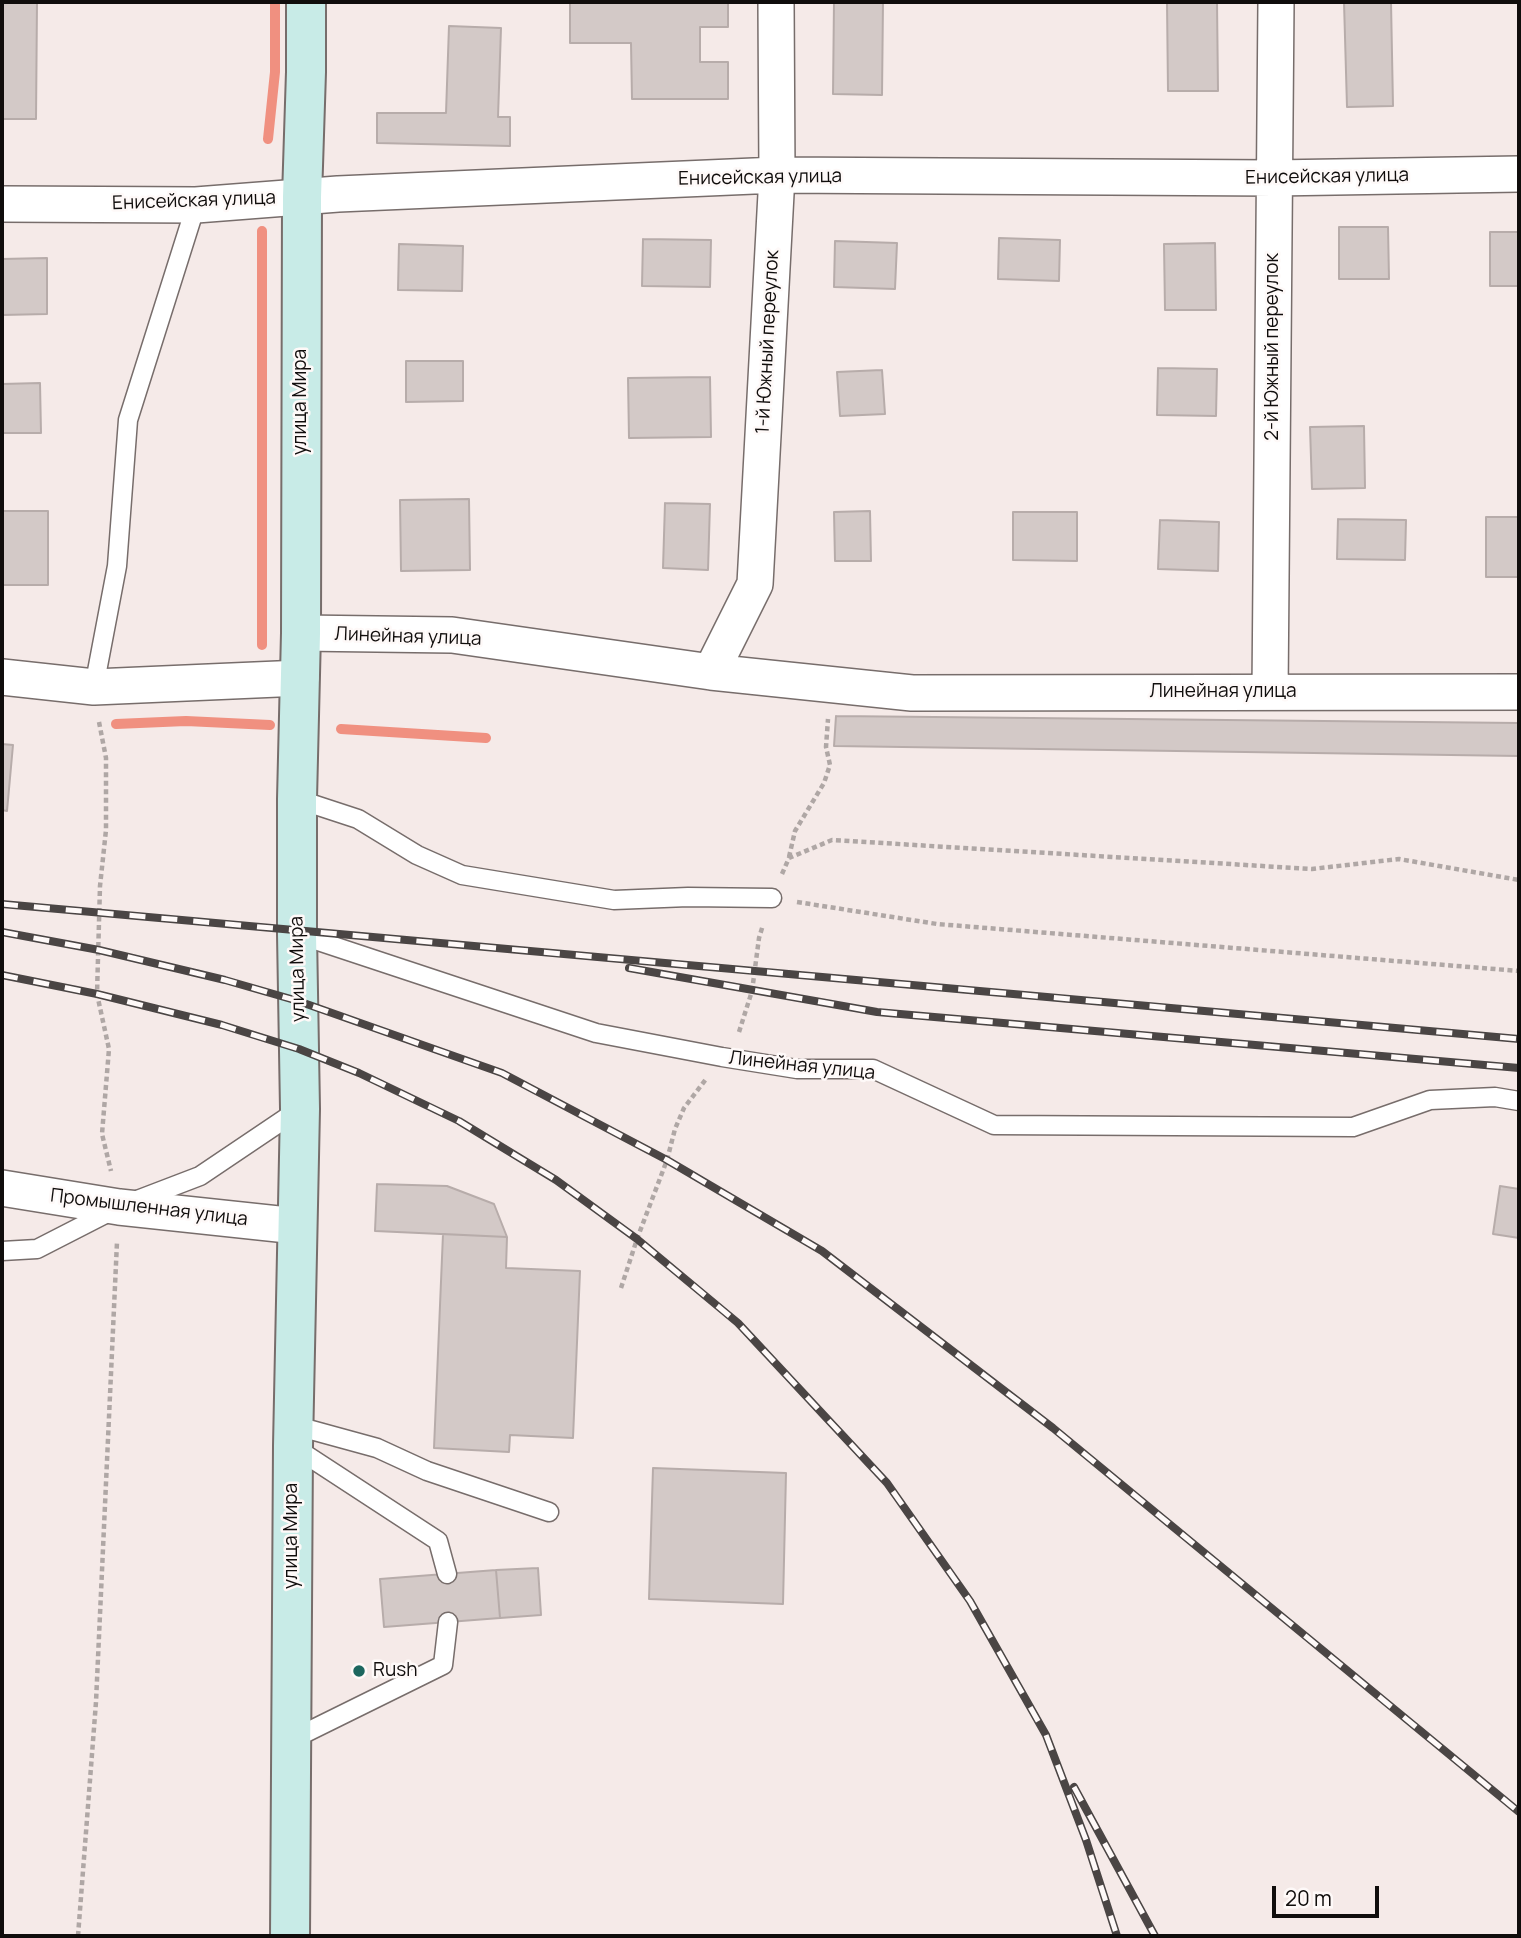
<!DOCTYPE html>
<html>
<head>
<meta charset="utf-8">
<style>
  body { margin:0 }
  #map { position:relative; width:1521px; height:1938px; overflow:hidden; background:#f5eae8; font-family:Manrope,sans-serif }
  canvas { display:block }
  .frame { position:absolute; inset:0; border:4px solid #100d0c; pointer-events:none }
  .scale { position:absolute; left:1272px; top:1886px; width:107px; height:32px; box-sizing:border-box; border:4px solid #100d0c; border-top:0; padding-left:9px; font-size:21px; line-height:24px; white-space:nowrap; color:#100d0c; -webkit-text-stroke:5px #fef9f8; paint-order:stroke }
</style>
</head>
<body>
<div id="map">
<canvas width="1521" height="1938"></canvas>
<div class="frame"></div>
<div class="scale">20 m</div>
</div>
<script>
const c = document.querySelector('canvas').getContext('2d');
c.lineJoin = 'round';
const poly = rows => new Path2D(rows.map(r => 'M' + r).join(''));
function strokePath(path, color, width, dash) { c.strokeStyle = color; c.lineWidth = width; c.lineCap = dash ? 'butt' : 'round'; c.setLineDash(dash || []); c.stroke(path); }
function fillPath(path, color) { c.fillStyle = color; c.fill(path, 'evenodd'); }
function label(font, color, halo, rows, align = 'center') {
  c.font = font + ' Manrope,sans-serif'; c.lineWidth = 5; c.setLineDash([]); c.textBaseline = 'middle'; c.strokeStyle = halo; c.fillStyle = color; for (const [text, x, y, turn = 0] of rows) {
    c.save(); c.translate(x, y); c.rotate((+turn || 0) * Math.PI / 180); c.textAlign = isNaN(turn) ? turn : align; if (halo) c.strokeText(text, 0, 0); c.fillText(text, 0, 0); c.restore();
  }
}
strokePath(poly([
  [268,139,275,72,275,2],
  [262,645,262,231],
  [116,724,186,721,270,725],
  [341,729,486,738]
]), '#f09080', 10);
const building = poly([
  [2,2,37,2,36,119,2,119,2,2],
  [570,2,728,2,728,27,700,27,700,62,728,62,728,99,632,99,631,43,570,43,570,2],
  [834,2,883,2,882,95,833,94,834,2],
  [1167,2,1217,2,1218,91,1168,91,1167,2],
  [1344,2,1391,2,1393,106,1347,107,1344,2],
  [449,26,501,28,498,117,510,117,510,146,377,143,377,113,446,113,449,26],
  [1339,227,1388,227,1389,279,1339,279,1339,227],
  [1490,232,1519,232,1519,286,1490,286,1490,232],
  [999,238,1060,240,1059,281,998,279,999,238],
  [643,239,711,240,710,287,642,286,643,239],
  [835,241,897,243,895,289,834,287,835,241],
  [1215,243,1216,310,1165,310,1164,244,1215,243],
  [399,244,463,246,462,291,398,290,399,244],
  [47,258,47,314,2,315,2,259,47,258],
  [406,361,463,361,463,401,406,402,406,361],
  [1158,368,1217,369,1216,416,1157,415,1158,368],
  [882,370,885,414,840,416,837,372,882,370],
  [710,377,711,437,629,438,628,378,710,377],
  [40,383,41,433,2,433,2,384,40,383],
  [1364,426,1365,488,1312,489,1310,427,1364,426],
  [469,499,470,570,401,571,400,500,469,499],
  [665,503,710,504,708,570,663,568,665,503],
  [2,511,48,511,48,585,2,585,2,511],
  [870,511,871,561,835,561,834,512,870,511],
  [1013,512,1077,512,1077,561,1013,560,1013,512],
  [1486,517,1519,517,1519,577,1486,577,1486,517],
  [1338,519,1406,520,1405,560,1337,559,1338,519],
  [1160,520,1219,522,1218,571,1158,569,1160,520],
  [836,716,1519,723,1519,756,834,746,836,716],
  [2,744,13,745,7,811,2,810,2,744],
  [377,1184,447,1186,494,1204,507,1237,375,1231,377,1184],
  [1500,1186,1519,1189,1519,1238,1493,1234,1500,1186],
  [443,1234,507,1237,506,1268,580,1271,573,1438,510,1435,509,1452,434,1448,443,1234],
  [653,1468,786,1473,783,1604,649,1599,653,1468],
  [538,1568,541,1615,500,1618,496,1570,538,1568],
  [496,1570,500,1618,384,1627,380,1579,496,1570]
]);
fillPath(building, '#d3c9c7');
strokePath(building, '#b7acaa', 2);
const service = poly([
  [94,687,117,566,128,420,196,205],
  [297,799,358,819,417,855,462,875,614,900,688,897,772,898],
  [297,934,596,1033,722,1057,797,1069,873,1069,994,1125,1353,1127,1430,1100,1495,1097,1519,1101],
  [2,1251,37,1249,119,1207,200,1176,298,1110],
  [293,1425,377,1448,427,1471,549,1512],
  [294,1447,438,1541,447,1574],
  [291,1740,443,1665,448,1622]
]);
const minor = poly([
  [2,204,196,205,338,194,777,175,1274,178,1519,174],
  [301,633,452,635,711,672,912,693,1519,692],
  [711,672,755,584,777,175,776,2],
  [2,677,94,687,301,678],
  [1270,692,1276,2],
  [2,1188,119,1207,297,1226]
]);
const secondary = poly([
  [290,1936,293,1446,300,1109,297,934,297,799,301,633,302,197,306,72,306,2]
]);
strokePath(service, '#776d6b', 21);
strokePath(minor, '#776d6b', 38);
strokePath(secondary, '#776d6b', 42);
strokePath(poly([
  [99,722,106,758,106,830,100,886,97,994,109,1049,102,1134,111,1171],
  [789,857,795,831,824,783,830,765,826,747,828,719],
  [782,874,789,858,832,840,1312,869,1399,859,1519,880],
  [797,902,937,924,1519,971],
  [739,1032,752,991,759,938,763,925],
  [621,1288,637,1239,667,1160,675,1129,684,1108,706,1079],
  [78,1936,96,1702,117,1242]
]), '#afa7a5', 4.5, [5, 3.5]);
strokePath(service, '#fff', 18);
strokePath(minor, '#fff', 35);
strokePath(secondary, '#c8ebe7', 38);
const rail = poly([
  [2,904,1519,1039],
  [2,932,99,950,225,980,298,1001,502,1073,667,1160,822,1251,1053,1428,1519,1812],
  [629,968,877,1012,1519,1068],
  [2,975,97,994,222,1025,299,1049,359,1073,459,1121,556,1180,637,1239,738,1323,887,1483,970,1601,1046,1735,1086,1840,1117,1936],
  [1074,1787,1155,1936]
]);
strokePath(rail, '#4a4544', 8);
strokePath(rail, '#fef9f8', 5, [16]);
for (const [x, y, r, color] of [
  [359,1671,7,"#1c665e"]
]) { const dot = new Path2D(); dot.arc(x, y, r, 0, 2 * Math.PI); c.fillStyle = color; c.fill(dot); strokePath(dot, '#fef9f8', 2.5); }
label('19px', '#100d0c', '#fef9f8', [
  ["Енисейская улица",1327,177,-1],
  ["Енисейская улица",760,178,-1],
  ["Енисейская улица",194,201,-2],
  ["1-й Южный переулок",768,342,-87],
  ["2-й Южный переулок",1273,347,-90],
  ["улица Мира",301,402,-90],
  ["Линейная улица",408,637,2],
  ["Линейная улица",1223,692],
  ["улица Мира",298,969,-91],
  ["Линейная улица",802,1066,6],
  ["Промышленная улица",149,1208,7],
  ["улица Мира",292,1536,-90]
]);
label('19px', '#100d0c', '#fef9f8', [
  ["Rush",373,1671]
], 'left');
</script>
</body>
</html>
